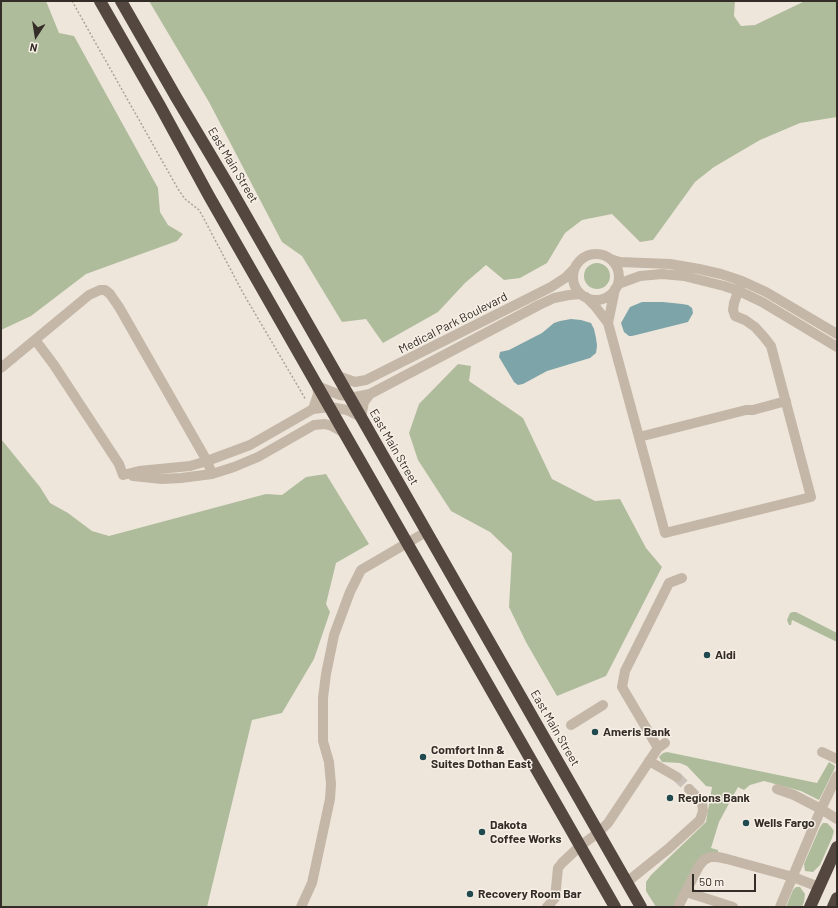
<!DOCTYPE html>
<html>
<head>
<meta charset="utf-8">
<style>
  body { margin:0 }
  #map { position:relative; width:838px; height:908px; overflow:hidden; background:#eee6db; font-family:Barlow,sans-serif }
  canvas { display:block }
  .frame { position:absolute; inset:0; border:2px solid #332c27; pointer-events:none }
  .north { position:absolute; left:16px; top:16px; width:40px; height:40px; -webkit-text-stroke:3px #f7f0e6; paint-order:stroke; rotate:192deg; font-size:11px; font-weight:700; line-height:16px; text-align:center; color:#332c27 }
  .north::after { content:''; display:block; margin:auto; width:14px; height:18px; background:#332c27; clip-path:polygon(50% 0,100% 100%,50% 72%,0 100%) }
  .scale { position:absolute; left:692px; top:874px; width:64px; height:18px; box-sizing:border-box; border:2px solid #332c27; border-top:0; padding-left:5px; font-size:12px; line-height:14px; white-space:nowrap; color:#332c27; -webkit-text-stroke:3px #f7f0e6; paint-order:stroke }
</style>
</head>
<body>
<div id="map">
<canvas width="838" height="908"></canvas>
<div class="frame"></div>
<div class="north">N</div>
<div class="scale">50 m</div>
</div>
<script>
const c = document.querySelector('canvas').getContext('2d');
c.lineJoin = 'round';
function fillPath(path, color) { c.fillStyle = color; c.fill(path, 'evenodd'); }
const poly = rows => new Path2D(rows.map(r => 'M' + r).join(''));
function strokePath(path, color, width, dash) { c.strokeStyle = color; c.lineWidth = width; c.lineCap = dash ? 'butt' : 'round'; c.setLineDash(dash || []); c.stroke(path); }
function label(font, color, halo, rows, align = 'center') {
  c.font = font + ' Barlow,sans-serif'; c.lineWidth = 3; c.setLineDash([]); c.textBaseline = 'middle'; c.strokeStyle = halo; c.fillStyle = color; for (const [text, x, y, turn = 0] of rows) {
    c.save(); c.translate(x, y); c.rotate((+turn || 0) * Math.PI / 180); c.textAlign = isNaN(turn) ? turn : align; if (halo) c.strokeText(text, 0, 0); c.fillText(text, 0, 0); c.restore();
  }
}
fillPath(poly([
  [1,1,46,1,59,33,74,36,158,188,160,212,168,225,183,234,177,241,86,274,31,316,1,330],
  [149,1,735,1,734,16,741,26,755,25,805,1,837,1,837,117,800,123,760,140,714,167,695,182,653,240,640,242,612,214,582,220,565,233,547,263,520,278,504,280,486,265,465,283,438,312,383,343,366,319,342,322,302,256,282,242,209,102],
  '584 276a13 13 0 1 1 26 0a13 13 0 1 1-26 0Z',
  [458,364,471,366,469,381,523,418,552,479,595,501,620,499,646,548,662,567,606,676,557,696,526,642,509,607,512,553,490,532,451,511,418,460,409,433,419,404],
  [1,439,40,487,50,503,68,513,92,531,109,536,266,494,282,495,306,477,326,474,369,544,336,563,326,604,330,612,314,659,282,713,252,720,207,907,1,907],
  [793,612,796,612,837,633,837,642,792,620,791,625,789,625,787,620,790,613],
  [667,752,817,783,829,762,835,766,834,770,819,800,801,791,764,781,750,785,744,790,738,787,719,822,711,848,718,850,718,852,717,853,710,855,676,907,656,907,646,891,646,882,651,875,706,822,712,787,706,786,687,766,680,763,662,762,659,757,663,753],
  [823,823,827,823,831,827,834,831,832,838,820,865,813,872,805,871,804,864,820,827],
  [796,887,800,887,805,894,804,902,802,907,786,907,793,890]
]), '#afbc9c');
fillPath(poly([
  [642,302,663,302,682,304,688,305,692,308,693,313,688,322,632,336,629,336,624,332,621,323,630,307],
  [571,319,581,320,591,323,594,329,596,338,597,346,596,353,590,358,547,371,523,384,518,385,514,382,499,357,500,352,509,350,542,333,554,323,560,321]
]), '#7da4a8');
strokePath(poly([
  [677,777,689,789]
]), '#c9c1b7', 10, [10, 5]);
strokePath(poly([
  [72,1,178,189,185,199,199,210,203,217,243,293,306,400]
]), '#b1a192', 1.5, [2, 2]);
strokePath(poly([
  '573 277a23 23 0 1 1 46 0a23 23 0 1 1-46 0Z',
  [610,259,620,262,670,264,699,269,721,274,742,281,766,292,837,334],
  [618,284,640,276,662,274,684,276,724,286,739,291,762,302,837,347],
  [586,297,595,306,608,323,665,533,811,497,771,346,764,337,755,327,745,320,735,316,733,310,734,303,742,281],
  [608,323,615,289],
  [36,341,54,365,119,464,123,475],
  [1,368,89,295,100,290,105,290,110,294,119,307,207,461,212,474],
  [338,376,355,382,366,380,551,287,565,278,574,269],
  [313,409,318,394,317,386,340,395,355,397,370,394,539,305,554,298,569,295,581,294],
  [639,437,746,410,753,410,786,401],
  [123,475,139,471,190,466,207,461,250,445,313,409,330,407,347,410,361,417,364,402,370,394],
  [133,476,162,479,181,478,212,474,234,467,258,457,314,425,325,424,332,426,343,432],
  [571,725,603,705],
  [658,748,622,687,625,671,669,583,682,578],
  [822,752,837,759],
  [649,761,677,777],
  [777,789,794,795,821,809,837,819],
  [627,882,668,849,700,820,703,811,702,802,689,789],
  [686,892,733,907],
  [301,907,312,883,330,799,331,784,329,762,323,741,323,698,326,674,334,635,350,592,361,570,426,532],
  [547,907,555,898,558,868,562,863,580,846,598,833,608,823,658,748,665,743],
  [678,907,699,866,704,860,710,857,718,857,727,859,793,877,819,887],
  [780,907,821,809,837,776]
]), '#c5b7a8', 10);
strokePath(poly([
  [100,1,160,106,209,196,615,907],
  [121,1,176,97,229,186,641,907],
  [810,907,837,847],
  [833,907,837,898]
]), '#53473f', 12);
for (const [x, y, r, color] of [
  [707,655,4,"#214a50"],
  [595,732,4,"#214a50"],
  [423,757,4,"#214a50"],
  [670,798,4,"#214a50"],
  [746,823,4,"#214a50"],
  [482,832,4,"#214a50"],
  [470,894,4,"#214a50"]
]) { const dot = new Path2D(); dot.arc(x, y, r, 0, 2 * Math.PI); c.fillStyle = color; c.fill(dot); strokePath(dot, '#f7f0e6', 1.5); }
label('12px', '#332c27', '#f7f0e6', [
  ["East Main Street",233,165,59],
  ["Medical Park Boulevard",453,323,-27],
  ["East Main Street",394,447,60],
  ["East Main Street",555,728,60]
]);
label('bold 12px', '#332c27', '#f7f0e6', [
  ["Aldi",715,655],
  ["Ameris Bank",603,732],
  ["Comfort Inn &",431,750],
  ["Suites Dothan East",431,764],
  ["Regions Bank",678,798],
  ["Wells Fargo",754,823],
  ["Dakota",490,825],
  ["Coffee Works",490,839],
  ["Recovery Room Bar",478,894]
], 'left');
</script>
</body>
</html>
